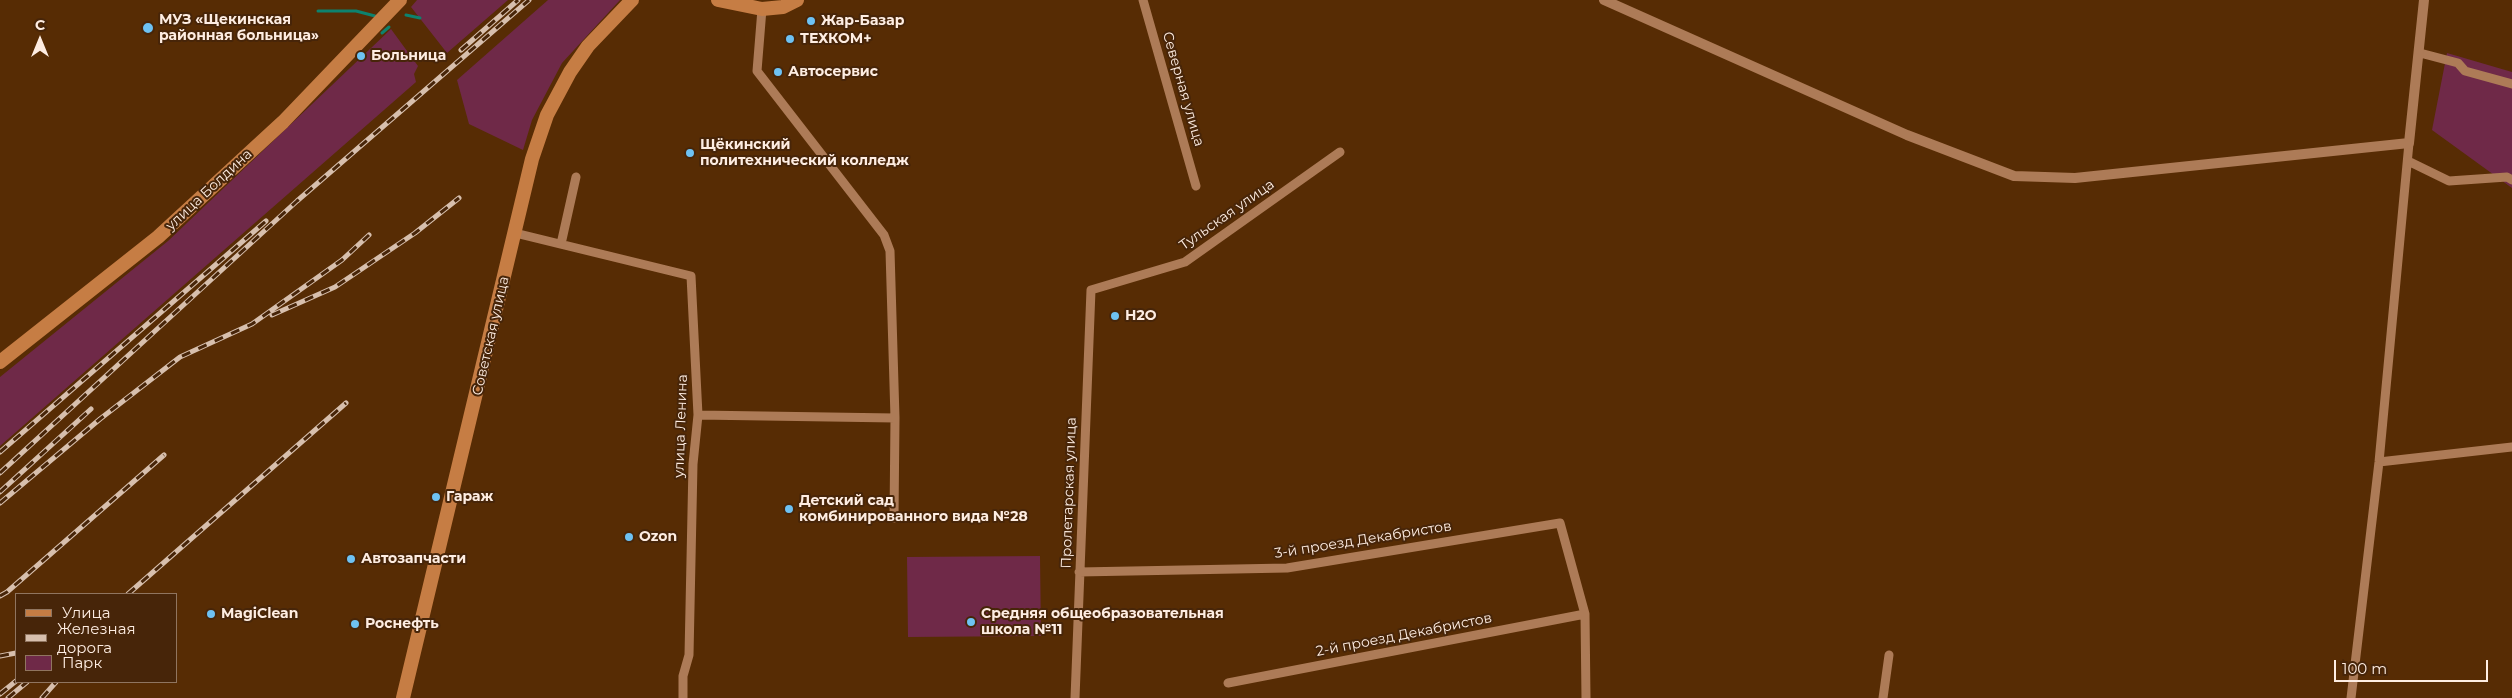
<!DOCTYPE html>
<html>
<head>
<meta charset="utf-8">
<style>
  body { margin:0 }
  #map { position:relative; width:2512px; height:698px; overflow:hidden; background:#572c04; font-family:Montserrat,sans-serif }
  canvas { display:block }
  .legend { position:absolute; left:15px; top:593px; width:162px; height:90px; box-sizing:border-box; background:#472509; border:1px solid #907560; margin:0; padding:6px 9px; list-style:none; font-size:15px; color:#feede2 }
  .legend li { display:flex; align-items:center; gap:10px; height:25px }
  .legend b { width:25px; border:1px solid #907560 }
  .north { position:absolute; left:15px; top:15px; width:50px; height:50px; -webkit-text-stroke:4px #472509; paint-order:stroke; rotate:0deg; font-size:14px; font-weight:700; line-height:20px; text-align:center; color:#feede2 }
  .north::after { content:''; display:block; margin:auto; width:18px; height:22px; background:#feede2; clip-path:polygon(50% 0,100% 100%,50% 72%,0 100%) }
  .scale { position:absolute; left:2334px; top:660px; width:154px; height:22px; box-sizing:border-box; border:2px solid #feede2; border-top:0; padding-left:6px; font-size:15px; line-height:18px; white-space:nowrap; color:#feede2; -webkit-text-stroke:4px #472509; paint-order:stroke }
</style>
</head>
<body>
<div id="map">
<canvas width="2512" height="698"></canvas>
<ul class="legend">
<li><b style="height:6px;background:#c67d44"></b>Улица</li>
<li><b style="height:6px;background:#d7bfad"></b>Железная дорога</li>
<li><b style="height:14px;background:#6f2948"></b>Парк</li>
</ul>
<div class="north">С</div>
<div class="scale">100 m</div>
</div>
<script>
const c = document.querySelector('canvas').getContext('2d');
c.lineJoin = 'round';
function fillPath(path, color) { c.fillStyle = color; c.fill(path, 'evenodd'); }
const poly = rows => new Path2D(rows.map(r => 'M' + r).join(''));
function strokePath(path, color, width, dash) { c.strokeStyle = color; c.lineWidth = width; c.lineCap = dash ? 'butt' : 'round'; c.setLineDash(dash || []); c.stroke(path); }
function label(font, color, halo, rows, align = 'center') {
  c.font = font + ' Montserrat,sans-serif'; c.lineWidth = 4; c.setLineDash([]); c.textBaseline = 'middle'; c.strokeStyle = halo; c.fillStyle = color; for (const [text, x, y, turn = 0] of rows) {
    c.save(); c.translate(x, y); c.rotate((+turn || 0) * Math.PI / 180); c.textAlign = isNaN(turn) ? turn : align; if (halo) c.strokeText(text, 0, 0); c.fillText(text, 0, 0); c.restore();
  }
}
fillPath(poly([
  [417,0,508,0,447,53,411,7],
  [548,0,620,0,562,63,532,120,523,150,469,124,457,80],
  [391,29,418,66,414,74,416,82,0,446,0,377,168,241],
  [2447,53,2512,72,2512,188,2432,130],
  [1040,556,1041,636,908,637,907,557]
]), '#6f2948');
strokePath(poly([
  [318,11,356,11,375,16],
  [406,15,420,18],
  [382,33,389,27]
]), '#0d826e', 3);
strokePath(poly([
  [1143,0,1196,186],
  [2420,53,2458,63,2465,71,2512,84],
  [2408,161,2449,181,2507,177,2512,180],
  [515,233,691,276,698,415,693,464,689,655,683,676,683,698],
  [561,244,576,177],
  [698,415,895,418,890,251,884,235,757,71,762,9],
  [2379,462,2512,447],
  [894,518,895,418],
  [1079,572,1287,568,1560,523,1585,614,1586,698],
  [1228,683,1585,614],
  [1075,698,1091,290,1185,262,1340,152],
  [1883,698,1889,655],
  [2351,698,2379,462,2409,143]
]), '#ad7b57', 9);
strokePath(poly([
  [1604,0,1907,135,2014,176,2075,178,2409,143,2424,0]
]), '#ad7b57', 10);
strokePath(poly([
  [718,0,762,9,783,7,797,0],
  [0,362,158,237,283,122,400,0],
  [403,698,532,159,547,115,570,72,588,46,632,0]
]), '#c67d44', 14);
const rail = poly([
  [461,50,518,0],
  [272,315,335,287,415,233,459,198],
  [0,452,266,221],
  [0,473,297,201,529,0],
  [0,492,91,409],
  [0,503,100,419,180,357,252,324,342,260,369,235],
  [128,594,346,403],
  [0,596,7,592,164,455],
  [0,656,16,653],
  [0,694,16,681],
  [8,698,27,682],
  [42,698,56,682]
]);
strokePath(rail, '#d7bfad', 5);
strokePath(rail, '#472509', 3, [9]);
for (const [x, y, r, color] of [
  [811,21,5,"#6ec2f3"],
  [148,28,6,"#6ec2f3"],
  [790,39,5,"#6ec2f3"],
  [361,56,5,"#6ec2f3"],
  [778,72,5,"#6ec2f3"],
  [690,153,5,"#6ec2f3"],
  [1115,316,5,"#6ec2f3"],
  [436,497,5,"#6ec2f3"],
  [789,509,5,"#6ec2f3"],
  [629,537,5,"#6ec2f3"],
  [351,559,5,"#6ec2f3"],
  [211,614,5,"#6ec2f3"],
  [971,622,5,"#6ec2f3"],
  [355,624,5,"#6ec2f3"]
]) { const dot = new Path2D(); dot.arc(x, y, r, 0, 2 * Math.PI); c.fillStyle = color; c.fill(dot); strokePath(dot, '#472509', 2); }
label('bold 14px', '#feede2', '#472509', [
  ["МУЗ «Щекинская",159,20],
  ["районная больница»",159,36],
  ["Жар-Базар",821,21],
  ["ТЕХКОМ+",800,39],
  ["Больница",371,56],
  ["Автосервис",788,72],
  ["Щёкинский",700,145],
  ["политехнический колледж",700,161],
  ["Н2О",1125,316],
  ["Гараж",446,497],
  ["Детский сад",799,501],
  ["комбинированного вида №28",799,517],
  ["Ozon",639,537],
  ["Автозапчасти",361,559],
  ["MagiClean",221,614],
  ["Средняя общеобразовательная",981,614],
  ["школа №11",981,630],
  ["Роснефть",365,624]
], 'left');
label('14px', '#feede2', '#472509', [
  ["Северная улица",1183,89,74],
  ["улица Болдина",209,190,-43],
  ["Тульская улица",1227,215,-35],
  ["Советская улица",491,336,-77],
  ["улица Ленина",681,426,-88],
  ["Пролетарская улица",1069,493,-88],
  ["3-й проезд Декабристов",1363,540,-9],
  ["2-й проезд Декабристов",1404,635,-11]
]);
</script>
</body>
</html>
